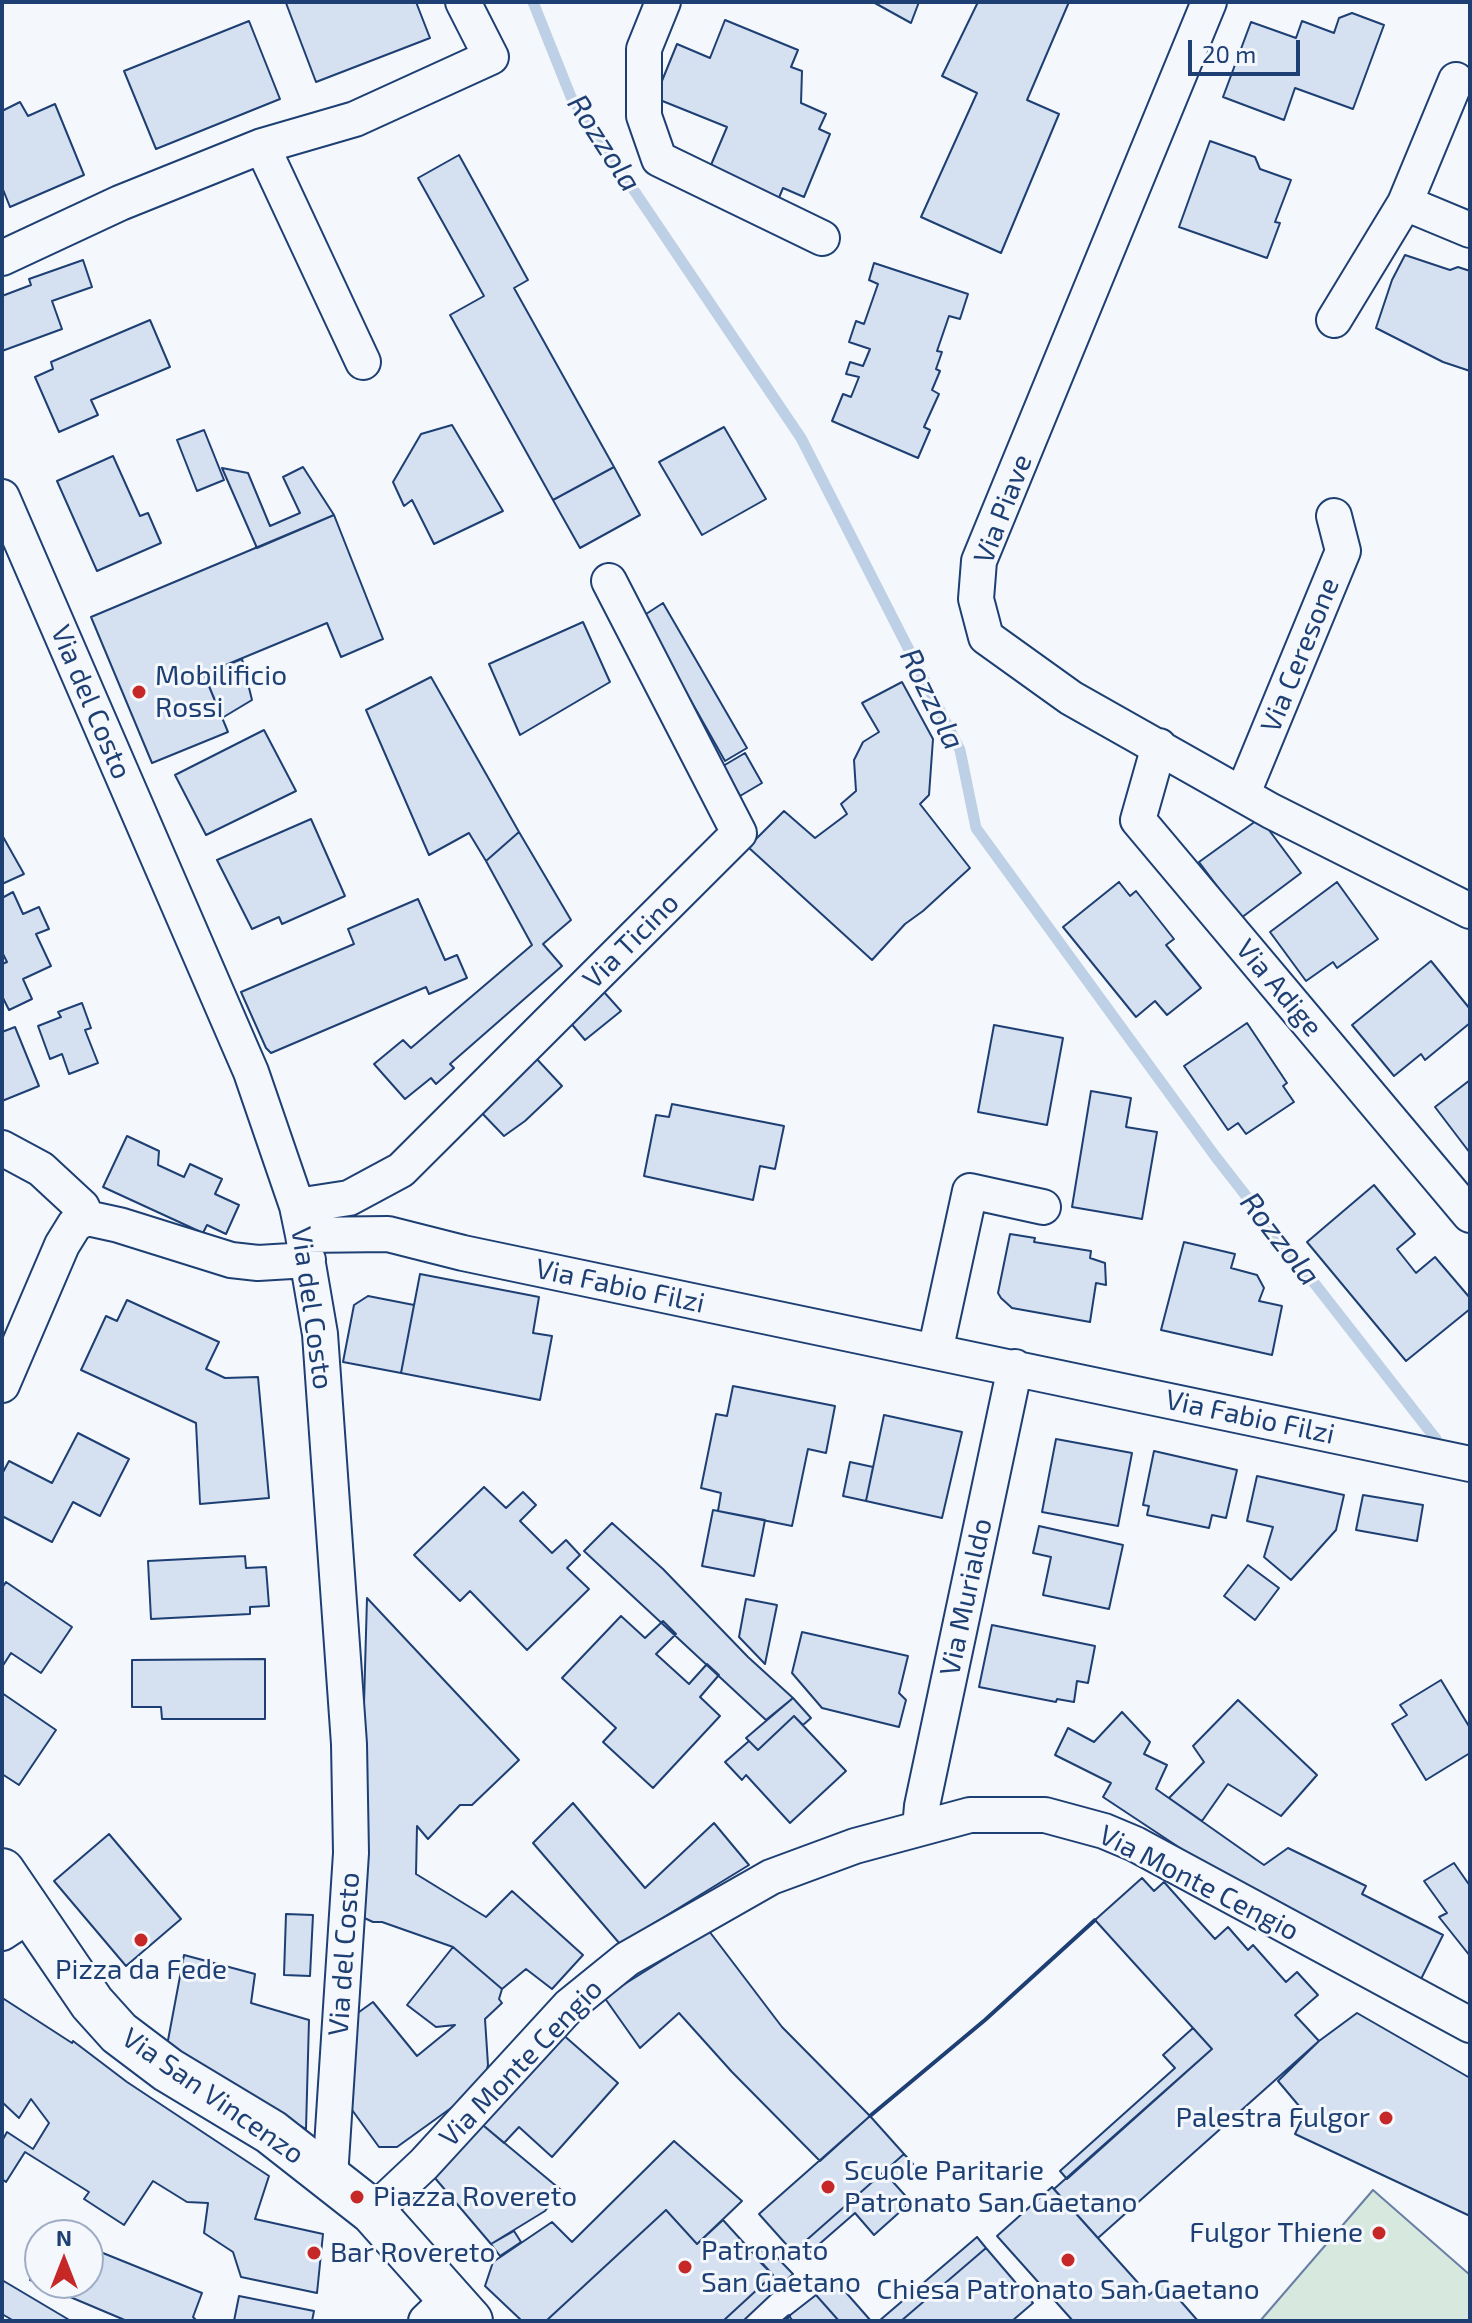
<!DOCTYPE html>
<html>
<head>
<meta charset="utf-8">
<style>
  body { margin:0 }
  #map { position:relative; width:1472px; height:2323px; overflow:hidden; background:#f4f7fb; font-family:"Exo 2",sans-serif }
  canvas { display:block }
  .frame { position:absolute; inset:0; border:4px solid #1d3f73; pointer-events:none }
  .north { position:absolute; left:24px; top:2219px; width:80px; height:80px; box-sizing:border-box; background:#f4f7fb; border:2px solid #9eadc5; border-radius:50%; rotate:0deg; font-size:22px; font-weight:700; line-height:32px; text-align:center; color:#1d3f73 }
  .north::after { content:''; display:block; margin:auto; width:28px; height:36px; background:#c62828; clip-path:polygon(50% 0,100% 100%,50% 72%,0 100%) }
  .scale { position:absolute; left:1188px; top:40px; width:112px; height:36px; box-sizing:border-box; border:4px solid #1d3f73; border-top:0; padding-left:10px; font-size:24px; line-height:28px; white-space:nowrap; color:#1d3f73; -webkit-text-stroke:6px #f4f7fb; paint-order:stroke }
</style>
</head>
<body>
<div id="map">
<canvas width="1472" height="2323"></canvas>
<div class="frame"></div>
<div class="north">N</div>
<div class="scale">20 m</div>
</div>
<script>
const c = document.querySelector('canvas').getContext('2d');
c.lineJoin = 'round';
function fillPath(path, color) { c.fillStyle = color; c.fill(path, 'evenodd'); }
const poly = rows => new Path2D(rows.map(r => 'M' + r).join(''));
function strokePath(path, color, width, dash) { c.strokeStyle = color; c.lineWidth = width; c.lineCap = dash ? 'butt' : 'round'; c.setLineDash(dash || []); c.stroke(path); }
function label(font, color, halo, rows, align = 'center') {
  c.font = font + ' "Exo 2",sans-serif'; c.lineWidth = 6; c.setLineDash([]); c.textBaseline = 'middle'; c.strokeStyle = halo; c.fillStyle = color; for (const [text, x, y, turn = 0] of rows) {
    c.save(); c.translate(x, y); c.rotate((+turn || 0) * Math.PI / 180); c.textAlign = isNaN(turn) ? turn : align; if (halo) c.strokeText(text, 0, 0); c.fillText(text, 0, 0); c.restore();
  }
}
const green = poly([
  [1373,2190,1470,2275,1470,2321,1260,2321,1373,2190]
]);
fillPath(green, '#d7e8df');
strokePath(green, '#687fa3', 2);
strokePath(poly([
  [533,2,571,97,801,438,960,750,976,828,1215,1156,1436,1439]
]), '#bed0e5', 11);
const building = poly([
  [289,2,416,2,430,38,316,82,286,3,289,2],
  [873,2,919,2,911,23,873,2],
  [978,2,1069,2,1027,100,1059,114,1001,253,921,217,977,93,942,76,978,2],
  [1352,13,1384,25,1353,109,1295,88,1284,120,1223,97,1251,22,1296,38,1302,21,1334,33,1339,18,1352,13],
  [725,20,798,50,791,67,802,71,801,103,826,114,819,129,830,134,804,197,783,188,778,200,708,172,727,127,655,98,677,44,710,58,725,20],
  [249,21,280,99,156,149,124,71,249,21],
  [20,102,28,116,55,104,84,175,10,207,2,187,2,111,20,102],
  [1210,141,1255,157,1260,169,1291,180,1275,222,1280,223,1267,258,1179,227,1210,141],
  [459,155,528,280,514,288,614,467,553,500,450,315,484,296,418,178,459,155],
  [1405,255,1450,270,1458,267,1470,271,1470,371,1443,362,1376,328,1392,280,1405,255],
  [83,260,92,287,52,301,62,329,2,351,2,296,31,285,29,279,83,260],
  [874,263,968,294,960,319,949,316,937,351,942,352,936,369,940,371,932,390,939,394,924,427,930,430,918,458,832,421,843,394,851,397,859,377,846,374,850,362,863,366,870,349,849,342,856,321,864,324,878,284,869,280,874,263],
  [150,320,170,367,91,400,98,415,59,432,35,377,53,369,51,362,150,320],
  [452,425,503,511,434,544,412,500,404,506,393,482,421,434,452,425],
  [724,427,766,499,702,535,659,462,724,427],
  [204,430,224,480,197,491,177,440,204,430],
  [113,456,140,516,148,513,161,543,97,571,57,481,113,456],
  [303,467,334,515,257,548,222,468,248,473,270,526,300,513,283,477,303,467],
  [614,467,640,515,580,548,553,500,614,467],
  [334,515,383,639,341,657,327,623,204,674,228,732,152,763,91,617,334,515],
  [663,603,747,748,725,761,643,616,663,603],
  [583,622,610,682,520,735,489,664,583,622],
  [242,659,252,700,222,718,204,674,242,659],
  [431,677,519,832,486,861,469,833,429,855,366,710,431,677],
  [902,682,933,739,929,795,920,804,970,868,923,911,905,924,872,960,748,847,784,811,815,838,847,814,841,804,856,791,854,760,863,742,879,732,862,703,902,682],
  [264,730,296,791,206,835,175,775,264,730],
  [745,753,762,783,740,796,723,766,745,753],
  [1260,818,1301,873,1241,918,1199,862,1260,818],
  [311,819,345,896,282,924,279,917,252,929,217,860,311,819],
  [519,832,571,920,543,944,562,966,450,1064,454,1068,436,1084,431,1078,405,1099,374,1064,403,1040,411,1048,532,945,486,861,519,832],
  [2,835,24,874,2,884,2,835],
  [1119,882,1130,896,1136,891,1174,939,1166,945,1201,988,1167,1015,1155,1001,1136,1017,1063,927,1119,882],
  [1337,882,1378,939,1337,968,1333,962,1306,981,1270,932,1337,882],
  [13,892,23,914,39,907,49,929,36,934,51,966,23,979,32,999,9,1010,2,996,2,964,7,962,2,952,2,898,13,892],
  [418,899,445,960,457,955,467,978,429,994,426,987,271,1053,266,1048,241,992,354,944,348,929,418,899],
  [1431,961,1470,1009,1470,1023,1425,1060,1421,1054,1394,1076,1352,1025,1431,961],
  [604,992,621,1011,585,1040,569,1021,604,992],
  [82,1003,91,1028,85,1030,98,1063,69,1074,62,1054,50,1059,38,1026,61,1017,58,1012,82,1003],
  [1247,1023,1287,1083,1283,1086,1294,1102,1246,1134,1238,1123,1228,1130,1184,1066,1247,1023],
  [994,1025,1063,1038,1047,1125,978,1112,994,1025],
  [15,1027,39,1086,2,1101,2,1032,15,1027],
  [534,1056,562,1086,525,1121,504,1136,478,1109,534,1056],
  [1470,1080,1470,1153,1435,1107,1470,1080],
  [1091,1091,1131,1098,1126,1127,1157,1132,1142,1219,1072,1207,1091,1091],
  [672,1104,784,1126,775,1169,760,1166,753,1200,644,1176,656,1115,669,1117,672,1104],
  [127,1136,159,1151,158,1165,184,1177,190,1164,222,1179,215,1194,239,1205,226,1234,207,1225,203,1233,103,1187,127,1136],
  [1374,1185,1415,1234,1397,1249,1416,1273,1435,1257,1470,1298,1470,1309,1406,1361,1307,1242,1374,1185],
  [1010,1234,1035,1238,1034,1242,1091,1251,1090,1258,1105,1263,1106,1285,1096,1283,1090,1322,1012,1308,1001,1298,998,1293,1010,1234],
  [1184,1242,1235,1254,1231,1268,1257,1275,1264,1288,1259,1301,1282,1306,1272,1355,1161,1330,1184,1242],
  [420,1274,539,1297,533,1333,552,1336,540,1400,401,1373,420,1274],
  [368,1296,414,1305,401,1373,343,1362,354,1305,368,1296],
  [127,1300,219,1342,206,1369,225,1378,258,1377,269,1498,200,1504,196,1423,81,1370,106,1316,117,1321,127,1300],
  [733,1386,835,1406,826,1453,808,1449,792,1526,718,1511,721,1493,701,1488,716,1414,727,1416,733,1386],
  [884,1415,962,1432,942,1518,866,1501,884,1415],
  [78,1433,129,1459,100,1516,73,1502,52,1542,2,1516,2,1474,9,1461,52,1483,78,1433],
  [1056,1439,1132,1453,1118,1526,1042,1512,1056,1439],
  [1154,1451,1237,1470,1226,1518,1212,1515,1209,1528,1147,1515,1149,1506,1143,1505,1154,1451],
  [850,1462,873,1467,866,1501,843,1496,850,1462],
  [1257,1476,1344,1495,1336,1530,1291,1580,1264,1557,1273,1527,1247,1521,1257,1476],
  [484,1487,506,1508,523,1492,536,1505,520,1521,552,1553,566,1540,580,1555,567,1568,589,1589,527,1650,470,1591,460,1601,414,1555,484,1487],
  [1363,1495,1423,1505,1417,1541,1356,1530,1363,1495],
  [713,1510,765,1520,754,1576,702,1566,713,1510],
  [612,1523,663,1569,748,1657,793,1698,766,1720,584,1551,612,1523],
  [1039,1526,1123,1545,1109,1609,1043,1595,1051,1557,1033,1553,1039,1526],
  [245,1556,246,1568,266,1567,269,1606,250,1607,250,1614,151,1619,148,1561,245,1556],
  [1248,1565,1279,1588,1255,1620,1224,1596,1248,1565],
  [6,1582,72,1627,41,1673,11,1653,2,1667,2,1588,6,1582],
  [367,1598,519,1760,472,1805,460,1805,428,1839,417,1826,416,1874,486,1917,512,1891,583,1955,552,1989,526,1969,502,1989,453,1947,382,1922,373,1922,358,1915,367,1598],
  [746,1599,777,1605,765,1664,739,1637,746,1599],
  [621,1616,645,1638,663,1621,676,1634,656,1654,689,1684,707,1664,719,1675,700,1697,720,1716,653,1788,603,1742,616,1728,562,1678,621,1616],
  [992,1625,1095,1646,1088,1683,1077,1681,1074,1702,1057,1699,1056,1702,979,1687,992,1625],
  [802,1632,908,1656,899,1693,906,1700,899,1727,822,1708,792,1673,802,1632],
  [265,1659,265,1719,162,1719,161,1707,132,1707,132,1660,265,1659],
  [1441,1680,1470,1728,1470,1753,1426,1780,1392,1724,1407,1715,1400,1705,1441,1680],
  [2,1693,56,1730,19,1785,2,1774,2,1693],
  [793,1698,811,1718,803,1725,794,1716,758,1750,746,1738,793,1698],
  [1238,1700,1317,1775,1281,1816,1228,1784,1202,1821,1169,1798,1204,1762,1193,1746,1238,1700],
  [1122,1712,1150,1742,1144,1754,1167,1765,1156,1789,1264,1865,1288,1848,1366,1886,1362,1894,1443,1935,1418,1985,1245,1891,1103,1797,1111,1783,1055,1755,1068,1728,1094,1742,1122,1712],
  [794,1716,846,1771,790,1823,746,1775,742,1780,725,1762,749,1741,758,1750,794,1716],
  [573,1803,645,1888,714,1823,749,1865,620,1944,533,1843,573,1803],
  [109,1834,181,1919,126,1966,54,1881,109,1834],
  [1454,1863,1470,1886,1470,1956,1439,1917,1447,1913,1424,1881,1454,1863],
  [1142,1878,1154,1891,1164,1882,1215,1939,1228,1927,1248,1950,1253,1945,1286,1982,1297,1972,1318,1995,1295,2015,1319,2041,1098,2238,1054,2189,1212,2049,1095,1920,1142,1878],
  [286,1914,313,1915,310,1976,284,1975,286,1914],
  [709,1931,782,2027,870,2116,820,2161,732,2072,679,2013,640,2048,604,1997,709,1931],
  [453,1947,502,1989,499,1999,502,2003,485,2019,488,2065,483,2085,397,2147,379,2147,347,2103,345,2022,373,2002,417,2056,455,2025,436,2027,407,2005,453,1947],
  [184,1955,255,1974,251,2003,309,2020,306,2129,166,2051,184,1955],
  [4,1999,72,2043,73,2041,127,2082,269,2176,255,2219,323,2234,317,2293,241,2277,233,2252,204,2233,208,2203,187,2202,153,2181,124,2225,84,2199,89,2192,25,2152,6,2182,2,2179,2,2141,7,2132,33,2149,49,2123,31,2099,19,2118,2,2102,2,2001,4,1999],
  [1357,2013,1470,2078,1470,2216,1295,2134,1305,2113,1278,2081,1319,2041,1357,2013],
  [1193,2028,1212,2049,1067,2179,1060,2171,1175,2068,1163,2055,1193,2028],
  [561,2033,618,2083,552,2157,519,2127,504,2143,478,2121,561,2033],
  [870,2116,904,2154,793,2252,759,2214,870,2116],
  [478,2121,561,2190,545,2211,491,2244,429,2171,478,2121],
  [674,2141,742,2201,697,2244,666,2210,546,2321,522,2321,485,2286,493,2262,552,2222,572,2242,674,2141],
  [904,2154,913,2164,893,2182,911,2202,874,2235,855,2213,801,2260,793,2252,904,2154],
  [1052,2187,1149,2295,1164,2282,1198,2321,1073,2321,997,2236,1052,2187],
  [666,2210,697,2244,723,2220,773,2275,723,2321,546,2321,666,2210],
  [514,2231,521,2242,500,2256,491,2244,514,2231],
  [977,2237,986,2248,901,2321,879,2321,977,2237],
  [766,2246,793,2274,743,2321,723,2321,773,2275,755,2257,766,2246],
  [88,2247,202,2293,193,2317,197,2321,127,2321,30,2280,40,2255,40,2283,88,2283,88,2247],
  [986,2248,1033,2303,1012,2321,901,2321,986,2248],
  [2,2280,71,2321,14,2321,2,2314,2,2280],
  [835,2280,871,2321,839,2321,816,2295,835,2280],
  [816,2295,839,2321,793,2321,789,2316,816,2295],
  [239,2296,314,2311,312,2321,234,2321,239,2296]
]);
fillPath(building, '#d5e0f0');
strokePath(building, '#1d3f73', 2);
const street = poly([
  [663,2,644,49,644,116,659,159,822,238],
  [1209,2,979,561,976,599,986,637,1071,698,1271,811,1470,911],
  [262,146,363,362],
  [1405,203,1470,230],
  [2,258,120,203,262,146,355,119,491,57,463,2],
  [1334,320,1405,203,1456,80],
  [2,497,251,1072,297,1206,303,1235,320,1334,349,1744,351,1853,330,2177],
  [1159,746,1138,820,1470,1215],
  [1243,793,1343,551,1334,516],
  [2,1148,41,1169,82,1207,87,1218],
  [297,1206,349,1198,401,1170,739,833,609,581],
  [87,1218,119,1225,231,1260,258,1263,308,1260],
  [303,1235,388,1234,463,1253,1470,1464],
  [935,1352,970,1191,1043,1207],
  [2,1385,62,1245,75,1224,87,1218],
  [920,1828,922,1806,1015,1367],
  [2,1933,31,1914],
  [373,2212,424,2164,569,2006,627,1959,771,1877,855,1846,970,1815,1045,1815,1104,1831,1135,1844,1470,2025],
  [426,2321,450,2298]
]);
const secondary = poly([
  [2,1871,92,2003,119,2033,168,2070,271,2132,373,2212,470,2321]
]);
strokePath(street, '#1d3f73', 38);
strokePath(secondary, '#1d3f73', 48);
strokePath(street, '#f4f7fb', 34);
strokePath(secondary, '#f4f7fb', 44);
strokePath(poly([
  [870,2116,985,2020,1095,1920],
  [783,2321,789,2316]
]), '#1d3f73', 4);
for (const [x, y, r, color] of [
  [139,692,8,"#c62828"],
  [141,1940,8,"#c62828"],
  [1386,2118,8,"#c62828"],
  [828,2187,8,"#c62828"],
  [357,2197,8,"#c62828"],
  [1379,2233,8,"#c62828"],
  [314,2253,8,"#c62828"],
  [1068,2260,8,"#c62828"],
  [685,2267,8,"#c62828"]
]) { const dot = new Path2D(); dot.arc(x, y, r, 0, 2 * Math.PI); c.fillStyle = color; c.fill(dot); strokePath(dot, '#f4f7fb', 3); }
label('28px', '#1d3f73', '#f4f7fb', [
  ["Via Piave",1003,509,-69],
  ["Via Ceresone",1300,655,-68],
  ["Via del Costo",91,702,67],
  ["Via Ticino",631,941,-45],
  ["Via Adige",1279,988,50],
  ["Via Fabio Filzi",620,1286,12],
  ["Via del Costo",312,1308,82],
  ["Via Fabio Filzi",1250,1417,12],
  ["Via Murialdo",966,1597,-78],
  ["Via Monte Cengio",1199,1883,27],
  ["Via del Costo",344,1954,-86],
  ["Via Monte Cengio",521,2063,-46],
  ["Via San Vincenzo",213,2096,35]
]);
label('28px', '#1d3f73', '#f4f7fb', [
  ["Mobilificio",155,676],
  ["Rossi",155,708],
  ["Pizza da Fede",141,1970,"center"],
  ["Palestra Fulgor",1370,2118,"right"],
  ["Scuole Paritarie",844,2171],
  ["Patronato San Gaetano",844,2203],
  ["Piazza Rovereto",373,2197],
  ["Fulgor Thiene",1363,2233,"right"],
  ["Patronato",701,2251],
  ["San Gaetano",701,2283],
  ["Bar Rovereto",330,2253],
  ["Chiesa Patronato San Gaetano",1068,2290,"center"]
], 'left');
label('italic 30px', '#1d3f73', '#f4f7fb', [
  ["Rozzola",604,143,57],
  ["Rozzola",932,699,64],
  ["Rozzola",1280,1239,52]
]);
</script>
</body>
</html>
